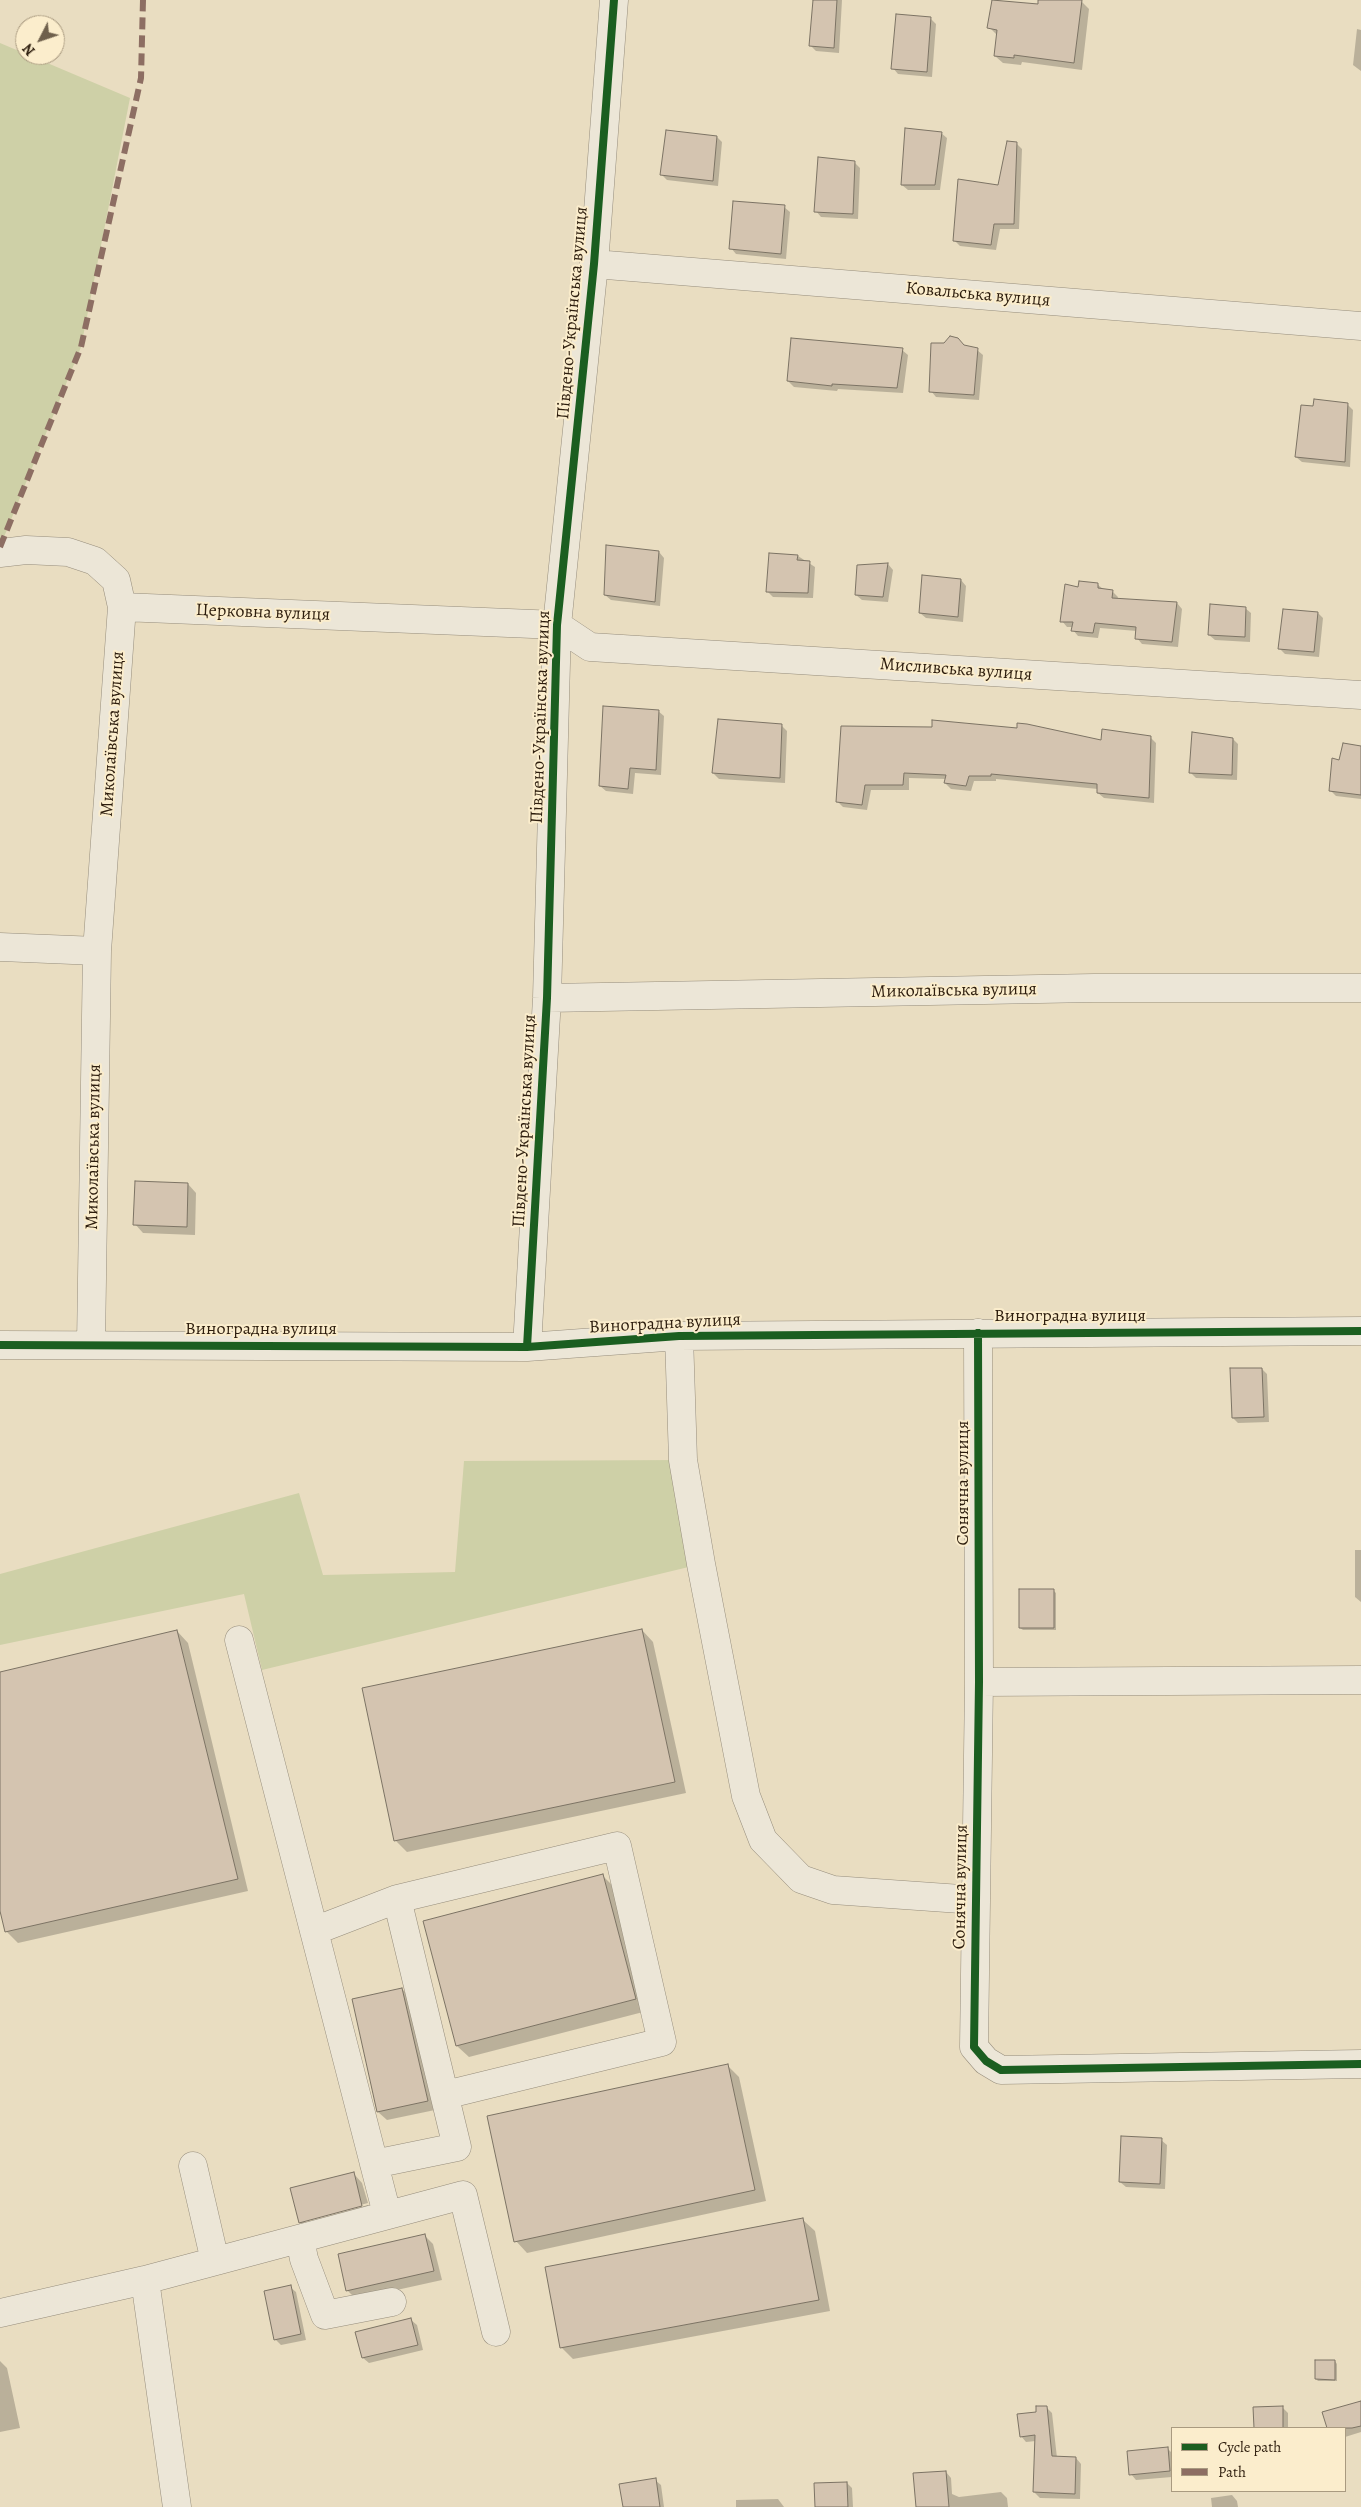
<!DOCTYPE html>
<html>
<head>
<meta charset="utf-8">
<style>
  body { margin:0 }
  #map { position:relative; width:1361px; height:2507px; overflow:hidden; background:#e9ddc1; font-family:Alegreya,serif }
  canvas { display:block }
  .legend { position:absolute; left:1171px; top:2427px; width:175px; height:65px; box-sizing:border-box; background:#fbedcc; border:1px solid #a99a80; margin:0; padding:6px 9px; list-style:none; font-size:15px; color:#2d1d0d }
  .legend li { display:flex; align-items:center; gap:10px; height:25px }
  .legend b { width:25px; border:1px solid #a99a80 }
  .north { position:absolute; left:15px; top:15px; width:50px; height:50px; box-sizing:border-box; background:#fbedcc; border:1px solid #a99a80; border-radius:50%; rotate:229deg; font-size:14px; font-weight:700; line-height:20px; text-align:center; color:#2d1d0d }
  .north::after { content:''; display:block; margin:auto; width:18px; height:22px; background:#6f604c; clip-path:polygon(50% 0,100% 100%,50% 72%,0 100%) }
</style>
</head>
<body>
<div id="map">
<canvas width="1361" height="2507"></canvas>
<ul class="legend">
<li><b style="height:6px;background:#1b5e20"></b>Cycle path</li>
<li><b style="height:6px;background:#8d6e63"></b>Path</li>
</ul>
<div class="north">N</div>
</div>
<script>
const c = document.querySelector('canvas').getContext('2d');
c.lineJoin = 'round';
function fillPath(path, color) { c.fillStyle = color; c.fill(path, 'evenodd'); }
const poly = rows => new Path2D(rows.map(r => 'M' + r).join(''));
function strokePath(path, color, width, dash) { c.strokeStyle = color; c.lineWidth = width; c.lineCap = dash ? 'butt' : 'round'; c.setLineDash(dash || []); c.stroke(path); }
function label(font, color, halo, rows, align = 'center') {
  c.font = font + ' Alegreya,serif'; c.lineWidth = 4; c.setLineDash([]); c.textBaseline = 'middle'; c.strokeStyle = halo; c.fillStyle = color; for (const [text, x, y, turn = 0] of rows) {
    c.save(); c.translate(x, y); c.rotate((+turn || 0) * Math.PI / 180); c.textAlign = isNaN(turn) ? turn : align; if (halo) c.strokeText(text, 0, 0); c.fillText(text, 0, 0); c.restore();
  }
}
fillPath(poly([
  [0,43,130,98,81,347,0,547],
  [683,1460,701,1564,262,1670,244,1594,0,1645,0,1574,299,1493,323,1575,455,1572,464,1461]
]), '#ced0a7');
fillPath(poly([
  [814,0,842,0,839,53,816,51,810,45],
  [994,0,1039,5,1039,0,1081,1,1089,9,1082,70,1022,62,1021,65,1003,63,995,56,997,35,989,27],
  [930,18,936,24,932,77,898,74,893,68],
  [1357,29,1361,30,1361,71,1353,65],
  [941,133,947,138,940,190,908,190,902,185],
  [717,137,722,142,718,186,667,180,661,174],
  [1016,143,1022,149,1019,229,1000,229,996,250,960,246,954,240,999,186],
  [854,162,860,168,858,219,821,217,816,211],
  [784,207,790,212,786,259,736,254,731,248],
  [964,346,977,350,983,355,979,400,936,397,931,391],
  [902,350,908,355,903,393,838,389,837,391,794,387,788,381],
  [1347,404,1353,410,1350,467,1302,462,1296,457,1314,407],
  [659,552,664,558,660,606,611,600,605,595],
  [798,556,815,567,813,598,773,597,767,591],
  [888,564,893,570,888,602,862,600,856,595],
  [961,580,966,586,963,622,926,618,920,613],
  [1097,584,1103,589,1112,591,1118,597,1117,600,1177,603,1182,609,1178,647,1142,644,1137,638,1137,631,1100,628,1098,638,1078,636,1073,630,1073,627,1067,627,1062,621,1079,588],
  [1245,608,1251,613,1250,642,1215,640,1209,635],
  [1318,613,1323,618,1319,657,1285,654,1280,649],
  [658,711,664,716,661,775,635,773,633,794,606,791,600,786],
  [782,726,787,731,785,783,719,779,713,773],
  [842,728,1102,741,1150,737,1156,743,1154,803,1104,798,1098,793,1098,789,996,779,996,781,974,781,971,791,951,789,945,783,946,779,909,778,909,790,871,790,867,810,843,807,837,801],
  [1233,739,1238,744,1237,780,1196,778,1190,772],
  [1361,746,1361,799,1336,796,1330,790,1340,761],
  [188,1184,196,1193,195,1235,143,1233,135,1224],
  [1262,1369,1267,1374,1269,1422,1238,1423,1233,1418],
  [1355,1550,1361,1550,1361,1602,1355,1597],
  [1053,1590,1056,1593,1056,1630,1023,1630,1020,1628],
  [642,1630,653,1642,686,1793,407,1852,396,1841,363,1689],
  [177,1631,188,1643,248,1891,18,1943,6,1931,0,1906,0,1674],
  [603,1876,614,1887,647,2011,469,2057,457,2046],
  [402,1989,411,1998,435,2110,387,2120,378,2112],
  [727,2065,739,2077,766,2201,527,2253,516,2241],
  [1161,2140,1167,2145,1165,2189,1126,2187,1120,2182],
  [354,2174,362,2183,368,2203,304,2220,304,2223,368,2205,370,2214,309,2231,300,2222],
  [803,2220,815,2231,830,2311,573,2359,562,2348,547,2268],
  [425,2236,433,2244,442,2280,356,2299,347,2290],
  [290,2287,296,2292,306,2340,281,2345,275,2339],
  [411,2320,417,2325,423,2350,369,2363,363,2358],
  [0,2361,7,2368,20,2428,0,2432],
  [1335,2361,1337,2364,1337,2381,1318,2381,1316,2379],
  [1361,2403,1361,2432,1345,2437,1345,2428,1329,2428,1326,2413],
  [1046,2407,1052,2413,1057,2458,1076,2458,1081,2464,1080,2499,1040,2498,1034,2492,1036,2441,1026,2442,1021,2436,1037,2413],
  [1282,2407,1288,2413,1288,2428,1255,2428,1254,2408],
  [1167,2448,1172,2453,1172,2477,1136,2480,1131,2474],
  [946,2472,951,2478,952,2494,959,2497,1001,2492,1007,2498,1008,2507,917,2507],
  [655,2480,661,2485,664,2507,624,2507],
  [847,2483,852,2488,853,2507,816,2507],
  [1232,2495,1237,2501,1238,2507,1212,2507,1211,2498],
  [778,2499,784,2507,736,2507,736,2500]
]), '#0003');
const building = poly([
  [813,0,837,0,834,48,809,46,813,0],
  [992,0,1038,4,1038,0,1082,0,1074,63,1014,55,1014,58,994,56,997,30,987,28,992,0],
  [896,14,931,17,927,72,891,69,896,14],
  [905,128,942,132,935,185,901,185,905,128],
  [666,130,717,136,713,181,660,175,666,130],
  [1007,141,1017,142,1014,224,994,224,991,245,953,241,958,179,998,185,1007,141],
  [818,157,855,161,853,214,814,212,818,157],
  [733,201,785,205,781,254,729,249,733,201],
  [950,336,958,338,964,345,978,348,974,395,929,392,931,343,944,343,950,336],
  [791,338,903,348,897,388,832,384,832,386,787,381,791,338],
  [1314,399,1348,403,1345,462,1295,457,1301,405,1313,406,1314,399],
  [606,545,659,551,655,602,604,595,606,545],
  [769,553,798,555,797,560,810,561,808,593,766,592,769,553],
  [888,563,883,597,855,595,857,565,888,563],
  [922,575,961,579,958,617,919,613,922,575],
  [1079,581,1098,583,1098,588,1113,590,1112,598,1177,602,1172,642,1135,639,1136,627,1095,623,1093,633,1071,631,1073,622,1060,622,1065,584,1078,587,1079,581],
  [1210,604,1246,607,1245,637,1208,635,1210,604],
  [1283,609,1318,612,1314,652,1278,649,1283,609],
  [603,706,659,710,656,770,630,768,628,789,599,786,603,706],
  [718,719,782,724,780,778,712,773,718,719],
  [932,720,1017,728,1017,723,1027,724,1101,740,1102,729,1151,736,1149,798,1097,793,1097,784,991,774,991,776,969,776,966,786,944,783,946,775,904,773,903,785,865,785,862,805,836,802,841,726,932,727,932,720],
  [1192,732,1233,738,1232,775,1189,773,1192,732],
  [1343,743,1361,746,1361,795,1329,791,1332,758,1339,760,1343,743],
  [135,1181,188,1183,187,1227,133,1225,135,1181],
  [1230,1368,1262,1368,1264,1417,1232,1418,1230,1368],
  [1019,1589,1054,1589,1054,1628,1019,1628,1019,1589],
  [642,1629,675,1782,394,1841,362,1688,642,1629],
  [177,1630,238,1879,5,1932,0,1911,0,1672,177,1630],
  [603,1874,636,1999,456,2046,423,1921,603,1874],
  [402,1988,428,2101,377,2112,352,1999,402,1988],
  [728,2064,755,2190,514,2242,487,2116,728,2064],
  [1121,2136,1162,2138,1160,2184,1119,2182,1121,2136],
  [354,2172,362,2206,299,2223,290,2188,354,2172],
  [803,2218,819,2300,560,2348,545,2267,803,2218],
  [425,2234,434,2271,346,2291,338,2254,425,2234],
  [291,2285,301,2334,274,2340,264,2291,291,2285],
  [411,2318,418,2345,362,2358,355,2332,411,2318],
  [1315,2360,1335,2360,1335,2380,1315,2379,1315,2360],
  [1361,2401,1361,2426,1352,2428,1327,2428,1322,2412,1361,2401],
  [1036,2406,1047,2406,1052,2456,1076,2457,1075,2494,1033,2492,1035,2435,1020,2437,1017,2414,1036,2412,1036,2406],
  [1283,2406,1283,2428,1254,2428,1253,2407,1283,2406],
  [1168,2447,1170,2471,1129,2475,1127,2451,1168,2447],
  [946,2471,949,2507,916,2507,913,2473,946,2471],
  [656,2478,660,2507,623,2507,619,2484,656,2478],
  [847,2482,848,2507,815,2507,814,2483,847,2482]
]);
fillPath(building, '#d4c4b0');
strokePath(building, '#7c7364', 1);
const minor = poly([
  [594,264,1361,326],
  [0,553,26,550,68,552,95,561,116,580,122,607,557,625],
  [557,625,590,647,1361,695],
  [0,947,97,951],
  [547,998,1094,988,1361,988],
  [978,1333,979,1682,974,2047,986,2061,1001,2070,1361,2064],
  [679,1336,683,1460,701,1564,746,1796,763,1840,801,1879,833,1890,975,1900],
  [91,1344,97,951,122,607],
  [0,1345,527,1347,679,1336,1361,1331],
  [527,1347,547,998,557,625,594,264,614,0],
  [239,1640,387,2214],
  [979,1682,1361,1680],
  [314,1931,397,1899,617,1846,662,2042,445,2095],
  [374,2164,457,2147,397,1899],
  [193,2166,215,2261],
  [300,2239,304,2259,325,2315,392,2302],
  [0,2313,145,2280],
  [177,2507,145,2280,463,2195,496,2332]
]);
strokePath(minor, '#968d7c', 29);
strokePath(minor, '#ece6d7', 28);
strokePath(poly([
  [0,547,81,347,141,78,143,0]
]), '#8d6e63', 6, [12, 6]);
strokePath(poly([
  [978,1333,979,1682,974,2047,986,2061,1001,2070,1361,2064],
  [0,1345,527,1347,679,1336,1361,1331],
  [527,1347,547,998,557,625,594,264,614,0]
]), '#1b5e20', 8);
label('18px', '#2d1d0d', '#fbedcc', [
  ["Ковальська вулиця",978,295,5],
  ["Південо-Українська вулиця",573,313,-85],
  ["Церковна вулиця",263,613,2],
  ["Мисливська вулиця",956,670,4],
  ["Південо-Українська вулиця",541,717,-88],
  ["Миколаївська вулиця",113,734,-86],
  ["Миколаївська вулиця",954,991,-1],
  ["Південо-Українська вулиця",525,1121,-87],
  ["Миколаївська вулиця",94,1147,-89],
  ["Виноградна вулиця",1070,1317],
  ["Виноградна вулиця",665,1324,-3],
  ["Виноградна вулиця",261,1330],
  ["Сонячна вулиця",964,1483,-90],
  ["Сонячна вулиця",961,1887,-89]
]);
</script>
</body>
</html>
